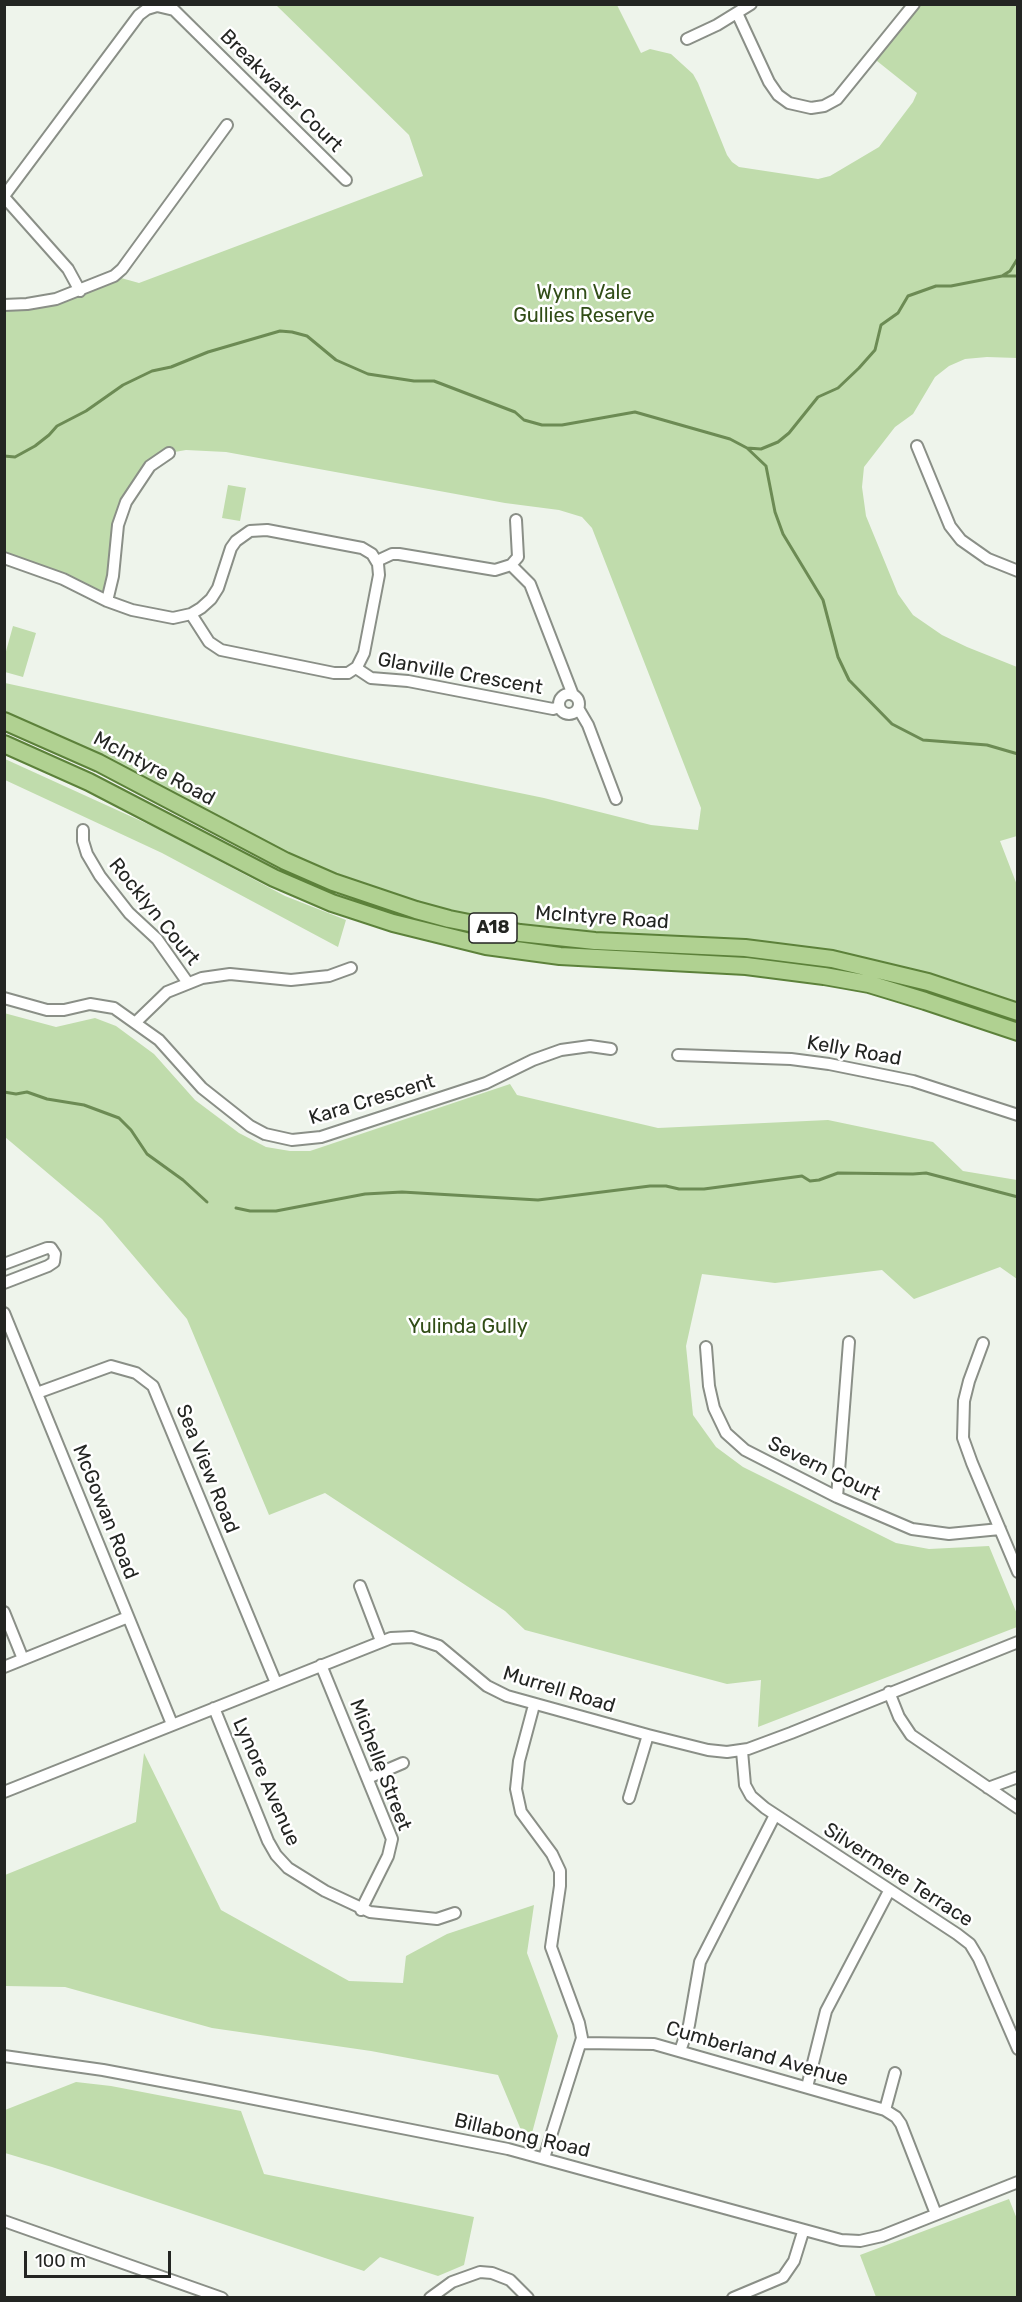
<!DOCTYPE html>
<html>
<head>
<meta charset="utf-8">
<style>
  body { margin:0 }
  #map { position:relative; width:1022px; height:2302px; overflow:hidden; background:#eef4eb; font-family:Rubik,sans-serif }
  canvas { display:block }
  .frame { position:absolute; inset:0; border:6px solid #232522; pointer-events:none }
  .scale { position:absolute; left:24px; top:2251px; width:147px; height:27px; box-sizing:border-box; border:3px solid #232522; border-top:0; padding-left:8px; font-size:18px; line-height:21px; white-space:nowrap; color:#232522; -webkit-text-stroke:4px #fff; paint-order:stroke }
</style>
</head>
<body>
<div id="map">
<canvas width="1022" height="2302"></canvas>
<div class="frame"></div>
<div class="scale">100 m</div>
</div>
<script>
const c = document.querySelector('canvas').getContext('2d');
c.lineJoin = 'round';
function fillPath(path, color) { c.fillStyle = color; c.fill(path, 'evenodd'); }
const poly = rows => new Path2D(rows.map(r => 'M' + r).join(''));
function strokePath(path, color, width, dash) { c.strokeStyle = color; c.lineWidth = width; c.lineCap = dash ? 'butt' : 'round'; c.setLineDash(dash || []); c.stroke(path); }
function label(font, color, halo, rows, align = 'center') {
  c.font = font + ' Rubik,sans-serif'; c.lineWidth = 5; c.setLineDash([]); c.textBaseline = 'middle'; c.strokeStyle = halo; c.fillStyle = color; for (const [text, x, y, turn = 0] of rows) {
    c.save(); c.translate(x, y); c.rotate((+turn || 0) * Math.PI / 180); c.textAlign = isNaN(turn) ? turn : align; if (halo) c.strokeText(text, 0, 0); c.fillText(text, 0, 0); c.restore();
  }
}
fillPath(poly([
  [276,5,617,5,641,53,650,49,671,54,693,74,698,83,727,155,732,162,739,167,818,179,830,176,879,147,913,102,917,93,872,57,914,5,1017,5,1017,358,987,357,965,359,949,366,935,377,913,414,895,427,864,467,862,487,866,516,898,594,913,615,942,635,967,647,1017,667,1017,836,1000,841,1017,885,1017,1012,875,968,595,941,381,899,5,721,5,683,350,758,544,798,651,825,698,830,701,808,592,528,582,517,559,510,505,503,226,452,186,450,169,453,150,466,126,502,107,601,5,558,5,305,27,304,114,276,139,283,423,176,409,135],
  [228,485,246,488,240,521,222,518],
  [13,626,36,633,23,677,5,672,5,655],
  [5,759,163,831,285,896,346,920,338,947,162,853,5,780],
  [4,1013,56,1027,95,1018,116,1026,154,1054,195,1100,239,1133,266,1147,290,1151,310,1151,510,1084,517,1095,658,1128,828,1120,933,1142,963,1171,1017,1180,1017,1279,1000,1267,914,1299,882,1270,775,1283,702,1274,686,1346,693,1415,716,1447,743,1467,896,1543,929,1549,989,1546,1017,1614,1017,1627,758,1727,761,1680,727,1684,525,1630,505,1611,325,1493,269,1515,187,1319,102,1219,5,1137],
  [144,1753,221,1910,349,1981,403,1983,406,1956,447,1934,534,1905,527,1953,558,2036,532,2133,521,2130,498,2075,371,2051,212,2028,65,1987,5,1986,5,1875,136,1822],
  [76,2082,111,2086,241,2111,264,2174,474,2217,464,2265,438,2276,380,2257,364,2271,52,2167,5,2153,5,2110],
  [1009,2199,1017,2219,1017,2297,876,2297,860,2255]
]), '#c0dcac');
strokePath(poly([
  [1002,276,1010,271,1018,258],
  [747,448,766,466,775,512,783,534,823,600,838,657,849,680,892,724,923,740,987,745,1018,754],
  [4,456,15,457,35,446,49,435,57,426,86,411,123,385,152,371,171,367,208,352,280,331,292,332,307,336,336,360,368,374,414,381,434,381,515,412,524,420,542,425,562,425,635,412,730,439,747,448,761,449,778,442,789,433,818,397,838,388,859,368,875,350,881,325,898,313,908,296,936,286,951,286,1002,276,1018,276],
  [4,1092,16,1094,27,1092,47,1099,84,1105,119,1118,131,1130,147,1154,183,1180,207,1202],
  [236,1208,250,1211,276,1211,365,1194,402,1192,538,1200,650,1186,666,1186,679,1189,704,1189,802,1176,810,1181,819,1180,838,1173,913,1174,926,1173,1018,1197]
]), '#6c8b54', 3);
const minor = poly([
  [737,13,769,82,778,95,789,103,811,108,824,106,837,99,914,4],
  [687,39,717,25,751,4],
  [4,196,139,15,147,9,157,6,174,10,346,180],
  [4,197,68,269,80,291],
  [4,305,27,304,56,299,114,276,122,269,227,125],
  [917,446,950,526,961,540,988,559,1018,571],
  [4,558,63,579,107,601,132,610,173,618,191,614,201,608,211,599,218,588,231,548,236,541,250,531,267,530,362,548,372,554,378,564,379,575,364,653,357,667,348,673,334,673,221,650,209,642,191,614],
  [377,561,392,554,399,554,495,570,511,565,530,584,573,695],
  [511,565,518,557,516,520],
  [107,601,113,576,118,525,126,502,150,466,169,453],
  [356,668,371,678,408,681,553,709,559,707],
  '559 704a10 10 0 1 1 20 0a10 10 0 1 1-20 0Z',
  [578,708,588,725,616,799],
  [83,830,83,841,87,854,100,876,129,913,157,939,188,983],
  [4,998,47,1010,64,1010,90,1004,114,1008,159,1040,202,1088,250,1126,265,1134,292,1140,321,1137,486,1083,533,1060,561,1050,590,1046,611,1049],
  [136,1022,167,992,202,978,230,974,291,980,329,976,351,968],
  [678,1055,791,1059,829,1064,913,1081,1018,1115],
  [4,1264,47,1248,51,1248,55,1254,54,1262,48,1266,4,1283],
  [4,1313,172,1724],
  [983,1343,969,1381,964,1401,963,1438,972,1463,1018,1572],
  [706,1347,709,1386,714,1408,726,1433,745,1450,837,1497,912,1529,949,1534,1000,1529],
  [37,1393,111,1366,136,1373,153,1386,276,1683],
  [837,1497,849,1342],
  [360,1586,381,1641],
  [4,1612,23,1659],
  [321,1665,392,1839,388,1856,361,1910],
  [4,1667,128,1617],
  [889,1692,899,1717,911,1735,1018,1808],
  [534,1705,519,1761,516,1789,521,1812,552,1854,560,1871,560,1886,551,1947,579,2023,582,2038,544,2158],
  [214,1708,268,1841,276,1855,288,1868,325,1891,370,1912,437,1919,455,1913],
  [742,1751,745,1785,751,1796,765,1808,957,1934,970,1944,979,1959,1018,2049],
  [368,1778,403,1763],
  [988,1788,1018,1777],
  [4,1792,391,1638,412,1637,439,1646,487,1686,507,1696,648,1735,708,1750,727,1752,748,1749,791,1733,1018,1642],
  [629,1798,648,1735],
  [581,2043,654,2044,885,2110,896,2117,901,2124,936,2214],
  [680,2051,689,2025,700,1962,775,1815],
  [4,2056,103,2070,209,2090,508,2149,841,2240,860,2241,882,2236,1018,2182],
  [807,2087,826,2011,889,1891],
  [885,2110,895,2073],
  [4,2221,222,2298],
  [430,2298,452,2282,480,2272,492,2273,510,2280,528,2298],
  [733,2298,783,2277,794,2261,803,2232]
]);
const primary = poly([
  [4,721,99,763,285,861,333,882,416,910,449,919,520,933,595,941,745,948,832,959,928,982,1018,1012],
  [4,744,89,782,274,878,332,903,393,923,486,946,560,956,746,966,824,976,869,984,925,1001,1018,1032]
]);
strokePath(minor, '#8a8f87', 14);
strokePath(primary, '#5c813a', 20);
strokePath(minor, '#fff', 10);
strokePath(primary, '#b0d191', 16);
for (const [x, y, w] of [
  [493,928,48]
]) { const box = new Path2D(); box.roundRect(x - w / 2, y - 15, w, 30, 4.5); c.fillStyle = '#fff'; c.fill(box); strokePath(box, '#232522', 1.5); }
label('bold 18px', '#232522', null, [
  ["A18",493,928]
]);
label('20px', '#232522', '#fff', [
  ["Breakwater Court",281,91,45],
  ["Glanville Crescent",460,674,10],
  ["McIntyre Road",154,769,28],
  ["Rocklyn Court",154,912,51],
  ["McIntyre Road",602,918,4],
  ["Kelly Road",854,1051,10],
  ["Kara Crescent",372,1100,-17],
  ["Sea View Road",207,1469,68],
  ["Severn Court",824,1469,26],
  ["McGowan Road",105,1512,68],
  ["Murrell Road",559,1690,17],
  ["Michelle Street",380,1765,69],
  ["Lynore Avenue",266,1782,66],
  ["Silvermere Terrace",898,1875,33],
  ["Cumberland Avenue",757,2054,16],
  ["Billabong Road",522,2136,13]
]);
label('20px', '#314d17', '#fff', [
  ["Wynn Vale",584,293],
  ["Gullies Reserve",584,316],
  ["Yulinda Gully",468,1327]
]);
</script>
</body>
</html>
